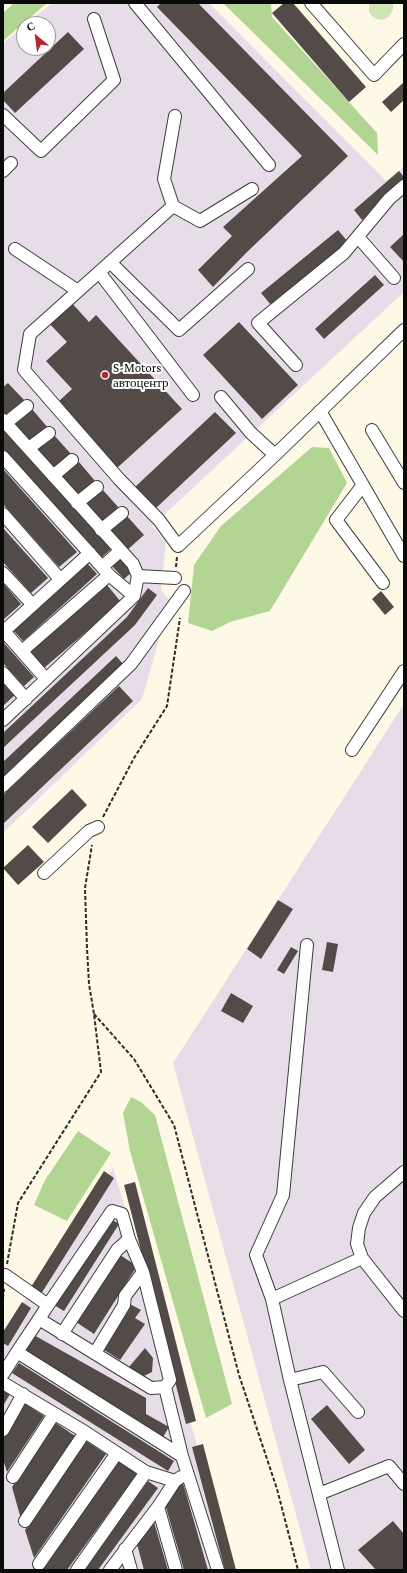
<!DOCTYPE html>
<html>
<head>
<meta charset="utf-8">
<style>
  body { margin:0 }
  #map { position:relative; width:407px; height:1573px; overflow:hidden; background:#fef9e7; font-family:"Crimson Pro",serif }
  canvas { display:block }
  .frame { position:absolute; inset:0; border:4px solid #0a0a0a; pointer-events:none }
  .north { position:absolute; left:16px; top:16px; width:40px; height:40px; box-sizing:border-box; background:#fff; border:1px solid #9d9d9d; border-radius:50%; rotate:331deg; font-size:11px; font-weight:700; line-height:16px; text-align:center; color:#0a0a0a }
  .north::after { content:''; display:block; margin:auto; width:14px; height:18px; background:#b22933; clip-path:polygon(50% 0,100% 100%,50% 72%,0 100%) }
</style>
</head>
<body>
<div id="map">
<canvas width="407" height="1573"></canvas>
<div class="frame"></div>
<div class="north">С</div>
</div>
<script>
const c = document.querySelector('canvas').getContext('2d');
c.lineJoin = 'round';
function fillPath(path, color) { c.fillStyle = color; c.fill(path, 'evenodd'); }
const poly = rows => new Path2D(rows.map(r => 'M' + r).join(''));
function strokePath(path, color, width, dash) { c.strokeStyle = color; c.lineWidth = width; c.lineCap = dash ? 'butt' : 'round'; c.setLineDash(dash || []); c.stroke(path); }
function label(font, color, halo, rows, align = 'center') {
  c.font = font + ' "Crimson Pro",serif'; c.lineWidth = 4; c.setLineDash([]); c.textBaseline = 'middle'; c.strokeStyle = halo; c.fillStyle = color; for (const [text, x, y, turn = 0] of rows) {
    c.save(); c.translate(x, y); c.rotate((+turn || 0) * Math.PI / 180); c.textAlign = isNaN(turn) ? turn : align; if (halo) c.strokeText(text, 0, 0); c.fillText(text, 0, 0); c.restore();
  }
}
fillPath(poly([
  [52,3,209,3,386,181,404,166,404,292,152,526,166,542,161,590,170,601,142,699,3,833,3,43,24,26,24,48,48,48,48,24,26,24],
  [404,704,404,1570,311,1570,173,1063],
  [113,1168,235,1570,3,1570,3,1332]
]), '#e7dde9');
fillPath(poly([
  [369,3,393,3,393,9,391,14,387,18,382,20,377,19,372,16,369,12]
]), '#cfe6b4');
fillPath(poly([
  [14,3,47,3,3,41,3,13],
  [223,3,271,3,272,17,377,133,378,155],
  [312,447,329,448,347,483,270,611,230,622,212,631,188,623,194,565,221,526],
  [131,1097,141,1102,155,1115,232,1404,206,1418,130,1151,123,1113],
  [78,1131,111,1153,67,1221,34,1205,45,1180]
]), '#b3d594');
fillPath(poly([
  [161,3,198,3,348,156,247,252,213,287,198,270,232,236,223,227,302,156,157,7],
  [284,3,293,3,366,87,349,102,272,13],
  [68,32,84,49,15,113,3,100,3,93],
  [404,82,404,100,391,112,382,102],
  [399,171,404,177,404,184,362,220,354,210],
  [338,230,348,242,271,305,261,293],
  [404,234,404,262,390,247],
  [375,275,384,285,324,339,315,329],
  [70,301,89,322,96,315,182,409,117,468,57,403,72,389,46,361,67,342,47,321],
  [239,322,298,385,262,419,203,355],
  [8,383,25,401,7,417,3,412,3,387],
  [32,409,48,428,31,443,15,424],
  [215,412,236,433,155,509,135,487],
  [3,429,111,549,101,558,3,449],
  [53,434,71,454,55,468,37,449],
  [79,462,95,481,79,496,62,477],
  [3,469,77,552,59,567,3,504],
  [102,489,119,508,102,522,85,504],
  [126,515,144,535,126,551,108,531],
  [3,528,48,578,31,593,3,562],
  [120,559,132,572,124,579,112,566],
  [87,563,97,574,23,641,13,630],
  [3,583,21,604,3,620],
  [107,585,121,602,44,668,30,652],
  [148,588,157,595,135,625,3,748,3,733,127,617],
  [381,591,394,607,385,615,372,599],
  [3,642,34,677,24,686,3,663],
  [116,656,125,666,3,781,3,762],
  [3,678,17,693,3,706],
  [119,686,133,701,3,824,3,795],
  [72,789,87,805,48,843,32,827],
  [28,845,44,862,18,885,3,868],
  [278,900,293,909,261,959,247,949],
  [327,942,338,944,333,972,322,970],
  [291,947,298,951,284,974,277,970],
  [231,993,253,1006,243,1023,221,1011],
  [104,1171,114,1178,41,1294,31,1287],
  [135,1182,196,1421,186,1424,124,1185],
  [110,1218,119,1224,64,1311,54,1305],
  [117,1253,137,1266,94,1334,73,1320],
  [22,1302,31,1308,8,1346,3,1343,3,1332],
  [128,1303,141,1310,135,1318,145,1324,120,1360,101,1348],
  [32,1334,146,1398,146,1414,169,1427,163,1437,21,1352],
  [145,1348,153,1358,152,1372,142,1377,129,1367],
  [19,1363,174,1461,168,1471,12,1373],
  [3,1390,10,1394,3,1406],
  [24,1403,44,1416,7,1472,3,1459,3,1436],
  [327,1405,365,1450,349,1464,311,1419],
  [56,1423,75,1436,21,1519,12,1487],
  [86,1441,106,1454,34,1558,25,1530],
  [203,1444,209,1467,236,1570,225,1570,192,1447],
  [118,1460,137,1474,67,1570,39,1570],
  [148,1481,158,1488,98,1570,85,1570],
  [183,1483,208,1570,184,1570,165,1504,172,1491],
  [393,1521,404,1534,404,1570,376,1570,358,1550],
  [154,1522,168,1570,144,1570,137,1544]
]), '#524b47');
const minor = poly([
  [135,3,269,165],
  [311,3,374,75,404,44],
  [3,115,41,151,114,80,94,19],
  [175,116,164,179,173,206,200,221,252,189],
  [3,171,11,163],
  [173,206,30,334,24,370,119,479,159,520,178,546,275,455,404,330],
  [358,237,394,278],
  [15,249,78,291],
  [110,262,179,330,248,269],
  [99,272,193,395],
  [296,365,258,323,344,253,389,199,404,186],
  [221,397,251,433,275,455],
  [320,411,404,556],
  [3,420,133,564,138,576,134,596,3,720],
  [6,423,27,406],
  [372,430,404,483],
  [29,448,49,433],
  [3,457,102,567],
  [53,476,72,460],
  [363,485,336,520,383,583],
  [77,503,97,487],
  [3,514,60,579],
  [101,530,122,513],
  [3,573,32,604],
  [109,575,134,596],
  [138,576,175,578],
  [3,630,46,679],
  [4,631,90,553],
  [22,651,109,575,102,567,120,551],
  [3,673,26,699],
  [352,750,404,671],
  [3,786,131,664,184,591],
  [44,873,89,831,98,827],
  [307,945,283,1195,256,1255,272,1299,290,1380,338,1570],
  [404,1172,375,1197,364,1213,359,1228,357,1244,362,1258,404,1311],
  [5,1275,48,1305],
  [272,1299,362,1258],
  [62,1334,117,1250,129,1239],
  [17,1352,182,1456],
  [95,1353,124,1305,125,1296,143,1272],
  [3,1374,17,1352,39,1319,48,1305,112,1211,122,1214,129,1239,143,1272,170,1380,165,1387,151,1388,39,1319],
  [290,1380,323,1372,358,1412],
  [3,1383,85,1432,146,1472,175,1481],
  [165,1387,182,1456,218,1570],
  [3,1430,23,1394],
  [13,1477,54,1414],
  [319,1494,389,1466,404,1484],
  [158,1507,176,1570],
  [25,1521,85,1432],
  [125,1549,131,1570],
  [39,1564,117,1453],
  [77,1570,146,1472],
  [110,1570,158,1507,175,1481,181,1477]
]);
strokePath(minor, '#3d3d3d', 14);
strokePath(poly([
  [176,567,177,557],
  [103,817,134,758,167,706,180,618],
  [94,1014,134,1059,174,1125,239,1375,277,1489,298,1570],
  [7,1264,18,1203,101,1072,94,1014,89,984,87,948,85,888,92,845],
  [3,1298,4,1289]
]), '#2c2c2c', 2, [4, 2]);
strokePath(minor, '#fff', 12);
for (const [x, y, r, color] of [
  [105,375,4,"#b22933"]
]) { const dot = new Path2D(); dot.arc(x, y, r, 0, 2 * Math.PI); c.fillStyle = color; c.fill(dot); strokePath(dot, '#fff', 1.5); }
label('13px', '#0a0a0a', '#fff', [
  ["S-Motors",113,368],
  ["автоцентр",113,383]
], 'left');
</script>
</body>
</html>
